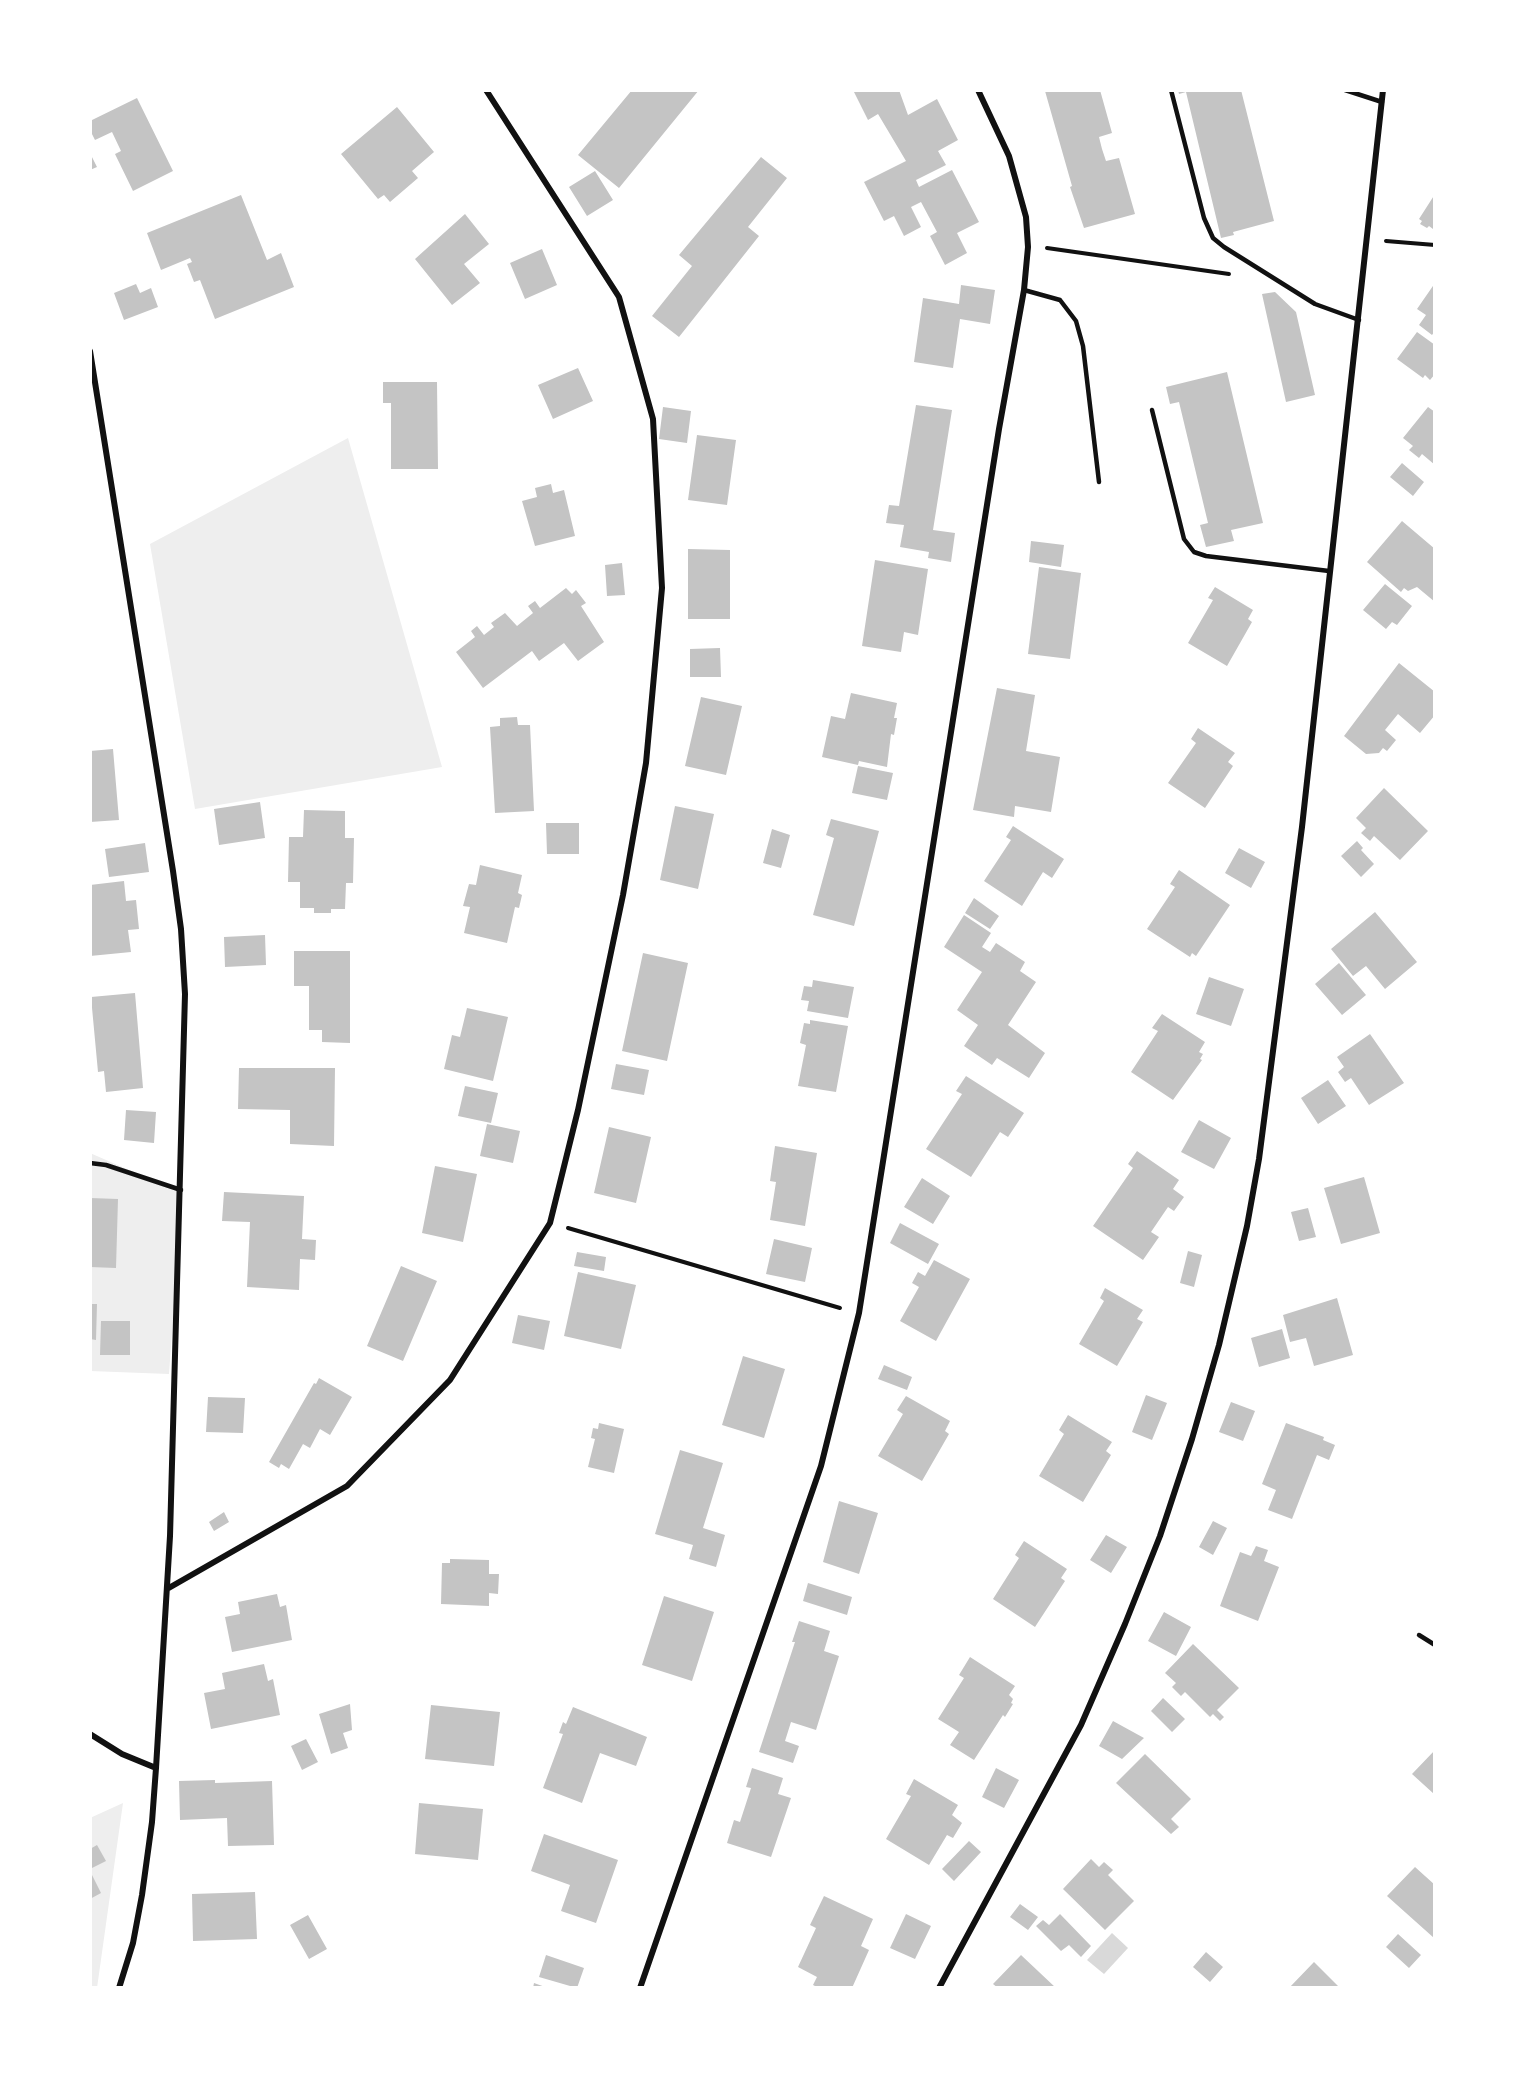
<!DOCTYPE html>
<html>
<head>
<meta charset="utf-8">
<style>
  body { margin:0 }
  #map { position:relative; width:1525px; height:2078px; overflow:hidden; background:#fff; font-family:Mulish,sans-serif }
  canvas { display:block }
  .frame { position:absolute; inset:0; border:92px solid #fff; pointer-events:none }
</style>
</head>
<body>
<div id="map">
<canvas width="1525" height="2078"></canvas>
<div class="frame"></div>
</div>
<script>
const c = document.querySelector('canvas').getContext('2d');
c.lineJoin = 'round';
function fillPath(path, color) { c.fillStyle = color; c.fill(path, 'evenodd'); }
const poly = rows => new Path2D(rows.map(r => 'M' + r).join(''));
function strokePath(path, color, width, dash) { c.strokeStyle = color; c.lineWidth = width; c.lineCap = dash ? 'butt' : 'round'; c.setLineDash(dash || []); c.stroke(path); }
fillPath(poly([
  [348,438,442,767,195,809,150,544],
  [90,1153,182,1193,169,1374,90,1371],
  [123,1803,97,1988,90,1988,90,1818]
]), '#eee');
fillPath(poly([
  [1112,1933,1128,1948,1104,1974,1087,1960]
]), '#d9d9d9');
fillPath(poly([
  [632,90,699,90,619,188,578,155],
  [853,90,899,90,908,115,937,99,958,140,938,151,946,165,916,180,919,187,952,170,979,222,957,233,967,253,945,265,930,236,937,232,921,202,911,207,921,227,904,236,894,216,884,221,864,182,906,161,878,114,868,120],
  [1050,90,1100,90,1112,133,1099,137,1102,149,1106,161,1119,158,1135,214,1084,228,1070,187,1072,186,1045,91],
  [1178,90,1241,90,1274,221,1233,232,1234,235,1221,238,1186,92,1179,94],
  [137,98,173,171,133,191,115,154,121,151,112,132,95,140,90,130,90,121],
  [397,107,434,152,412,171,418,178,390,202,384,195,378,199,341,154],
  [90,153,97,167,90,170],
  [761,157,787,178,748,227,759,236,679,337,652,316,692,266,679,255],
  [595,171,613,200,587,216,569,187],
  [1435,194,1435,226,1433,229,1429,226,1427,228,1420,224,1422,221,1419,219],
  [241,195,267,260,281,253,294,287,215,319,200,280,194,282,187,264,192,262,190,258,161,270,147,233],
  [465,214,489,244,464,264,480,283,452,305,415,259],
  [542,249,557,285,525,299,510,263],
  [1435,283,1435,331,1432,335,1419,325,1426,315,1417,309],
  [136,284,140,293,151,288,158,307,124,320,114,293],
  [961,285,995,290,990,324,960,319,953,368,914,362,923,298,959,304],
  [1275,292,1296,312,1315,395,1286,402,1262,294],
  [1417,332,1435,345,1435,374,1430,380,1425,375,1423,378,1397,359],
  [578,368,593,401,553,419,538,385],
  [1227,372,1263,523,1231,530,1234,541,1206,547,1200,525,1208,523,1179,402,1170,404,1166,387],
  [383,382,437,382,438,469,391,469,391,403,383,403],
  [916,405,952,410,933,530,955,533,951,562,928,558,929,552,900,547,904,525,886,523,889,505,899,506],
  [663,407,691,411,687,443,659,439],
  [1428,407,1435,412,1435,465,1422,454,1419,458,1409,450,1413,446,1403,438],
  [697,435,736,440,727,505,688,500],
  [1402,463,1424,482,1413,496,1390,477],
  [551,484,553,493,564,490,575,536,535,546,522,501,537,497,535,488],
  [1402,521,1435,549,1435,602,1417,587,1408,591,1404,588,1401,592,1367,562],
  [1031,541,1064,545,1061,567,1029,562],
  [688,549,730,550,730,619,688,619],
  [875,560,928,569,918,635,904,632,901,652,862,646],
  [622,563,625,595,607,596,605,565],
  [1039,567,1081,573,1070,659,1028,654],
  [1385,584,1412,606,1397,625,1392,622,1386,629,1363,610],
  [1215,587,1253,610,1248,619,1252,622,1227,666,1188,643,1213,600,1208,598],
  [566,588,572,594,576,590,586,603,581,606,604,642,578,661,564,643,539,661,532,651,483,688,456,652,475,637,471,631,477,626,484,635,494,627,491,623,505,613,517,626,533,613,528,606,535,601,540,608],
  [720,648,721,677,690,677,690,649],
  [1399,663,1435,692,1435,715,1420,733,1398,714,1385,730,1396,740,1387,751,1383,748,1379,753,1366,754,1344,736],
  [997,688,1035,695,1026,751,1060,757,1051,812,1015,806,1014,817,973,810],
  [851,693,897,703,894,718,897,718,894,735,891,734,887,767,859,761,858,765,822,757,831,716,845,719],
  [701,697,742,706,726,775,685,766],
  [517,717,518,725,530,725,534,811,495,813,490,727,500,726,500,718],
  [1198,728,1235,753,1228,762,1233,766,1205,808,1168,783,1196,743,1191,739],
  [113,749,119,820,90,822,90,751],
  [858,766,893,773,887,800,852,793],
  [1384,788,1428,831,1400,860,1374,836,1370,841,1361,833,1366,828,1356,818],
  [260,802,265,838,219,845,214,809],
  [675,806,714,814,698,889,660,880],
  [304,810,345,811,345,838,354,838,353,883,346,883,345,909,331,909,331,913,314,913,314,908,300,908,300,882,288,882,289,837,303,837],
  [831,819,879,831,854,926,813,915,834,838,826,835],
  [546,823,579,823,579,854,547,854],
  [1013,826,1064,859,1052,878,1043,872,1022,906,984,881,1011,840,1006,837],
  [772,829,790,835,781,868,763,863],
  [1357,841,1363,848,1361,850,1374,864,1361,877,1341,856],
  [145,843,149,872,109,877,105,849],
  [1239,848,1265,862,1251,888,1225,873],
  [480,865,522,875,518,893,522,895,519,908,515,907,507,943,464,933,470,907,463,906,469,884,476,885],
  [1179,870,1230,905,1196,956,1192,953,1190,957,1147,929,1175,887,1170,884],
  [124,881,126,901,136,900,139,929,128,930,131,952,90,956,90,885],
  [974,898,999,916,990,929,965,913],
  [1375,912,1417,962,1385,989,1366,966,1353,976,1331,949],
  [964,915,991,933,982,947,990,952,996,943,1025,962,1020,971,1036,982,1008,1025,1045,1053,1029,1078,997,1058,992,1065,964,1046,978,1025,957,1010,982,972,944,947],
  [265,935,266,965,225,967,224,937],
  [294,951,350,951,350,1043,322,1042,322,1030,309,1030,309,986,294,986],
  [643,953,688,963,667,1061,622,1051],
  [1339,963,1366,995,1342,1015,1315,984],
  [1209,977,1244,989,1231,1026,1196,1014],
  [813,980,854,987,848,1018,807,1011,809,1001,801,1000,804,986,812,987],
  [135,993,143,1088,106,1092,104,1071,98,1072,91,997],
  [467,1008,508,1017,493,1081,444,1069,452,1035,460,1037],
  [1162,1014,1205,1042,1199,1052,1203,1054,1200,1059,1202,1060,1173,1100,1131,1072,1158,1031,1152,1028],
  [810,1020,848,1026,836,1092,798,1086,806,1045,800,1043,804,1023,810,1024],
  [1370,1034,1404,1083,1369,1105,1351,1078,1345,1082,1338,1072,1344,1067,1337,1057],
  [616,1064,649,1070,644,1095,611,1089],
  [239,1068,335,1068,334,1146,290,1144,290,1110,238,1109],
  [966,1076,1024,1113,1008,1137,1000,1132,971,1177,926,1149,962,1094,956,1091],
  [1328,1080,1346,1106,1318,1124,1301,1098],
  [465,1086,498,1093,491,1123,458,1116],
  [126,1110,156,1112,154,1143,124,1140],
  [1199,1120,1231,1138,1214,1169,1181,1152],
  [487,1124,520,1131,513,1163,480,1156],
  [609,1127,651,1137,636,1203,594,1193],
  [775,1146,817,1153,805,1226,770,1220,776,1182,770,1181],
  [1137,1151,1179,1180,1173,1189,1184,1197,1174,1211,1168,1207,1151,1232,1159,1237,1143,1260,1093,1226,1133,1168,1128,1164],
  [435,1166,477,1174,463,1242,422,1233],
  [1364,1177,1380,1233,1341,1244,1324,1188],
  [922,1178,950,1196,933,1224,904,1207],
  [224,1192,304,1196,302,1239,316,1240,315,1260,300,1259,299,1290,247,1287,250,1222,222,1221],
  [90,1198,118,1199,116,1268,90,1267],
  [1308,1208,1316,1237,1299,1241,1291,1212],
  [900,1223,939,1244,928,1264,890,1243],
  [774,1239,812,1248,805,1282,766,1274],
  [1188,1251,1202,1255,1194,1287,1180,1283],
  [577,1252,606,1257,604,1271,574,1266],
  [934,1260,970,1279,936,1341,900,1321,919,1287,912,1283,918,1272,925,1276],
  [401,1266,437,1281,403,1361,367,1346],
  [578,1272,636,1285,621,1349,564,1336],
  [1105,1288,1143,1310,1137,1319,1143,1322,1117,1366,1079,1344,1104,1301,1100,1298],
  [1337,1298,1353,1355,1314,1366,1306,1338,1290,1342,1283,1315],
  [90,1304,97,1304,96,1340,90,1339],
  [518,1315,550,1321,544,1350,512,1343],
  [101,1321,130,1321,130,1355,100,1355],
  [1282,1329,1290,1358,1259,1367,1251,1338],
  [743,1356,785,1369,764,1438,722,1425],
  [884,1365,912,1377,907,1390,878,1379],
  [319,1378,352,1397,330,1435,320,1429,310,1448,303,1444,289,1469,281,1464,279,1468,269,1462,314,1383,316,1384],
  [1146,1395,1167,1403,1152,1440,1132,1432],
  [906,1396,950,1421,945,1431,949,1434,922,1481,878,1456,903,1414,897,1410],
  [208,1397,245,1398,243,1433,206,1432],
  [1231,1402,1255,1411,1243,1441,1219,1432],
  [1068,1415,1112,1442,1106,1451,1111,1455,1083,1502,1039,1476,1064,1434,1059,1430],
  [599,1423,624,1429,614,1473,588,1467,595,1439,591,1438,593,1428,598,1429],
  [1286,1423,1324,1437,1323,1440,1335,1445,1329,1460,1317,1455,1292,1519,1268,1510,1276,1490,1262,1484],
  [680,1450,723,1463,703,1528,725,1535,716,1567,689,1559,693,1545,655,1534],
  [839,1501,878,1513,859,1574,823,1562],
  [224,1512,229,1522,214,1531,209,1522],
  [1213,1521,1227,1528,1213,1555,1199,1547],
  [1106,1535,1127,1547,1111,1573,1090,1560],
  [1024,1541,1067,1569,1061,1578,1065,1581,1035,1627,993,1599,1019,1558,1015,1555],
  [1256,1546,1268,1550,1264,1561,1279,1567,1258,1621,1220,1606,1240,1552,1251,1556],
  [450,1559,489,1560,489,1574,499,1574,498,1594,489,1593,489,1606,441,1604,442,1563,450,1563],
  [808,1583,852,1597,847,1615,803,1601],
  [277,1594,280,1607,286,1605,292,1640,232,1652,225,1617,240,1614,238,1602],
  [664,1596,714,1612,692,1681,642,1665],
  [1164,1612,1191,1627,1176,1656,1148,1641],
  [799,1621,830,1631,824,1651,839,1656,816,1730,791,1722,785,1741,799,1746,793,1763,759,1752,795,1642,792,1642],
  [1193,1644,1239,1688,1217,1710,1224,1717,1220,1721,1213,1714,1210,1717,1185,1692,1181,1696,1172,1687,1176,1683,1165,1673],
  [970,1657,1015,1686,1009,1695,1013,1699,1011,1703,1013,1704,1005,1717,1003,1715,974,1760,950,1745,959,1732,938,1719,964,1678,959,1675],
  [264,1664,268,1681,273,1679,280,1715,211,1729,204,1693,225,1689,222,1673],
  [1163,1698,1185,1719,1172,1732,1151,1711],
  [350,1704,352,1730,343,1733,348,1748,331,1754,319,1714],
  [431,1705,500,1712,494,1766,425,1759],
  [573,1707,647,1737,636,1766,600,1753,582,1803,543,1788,563,1734,559,1733,563,1722,566,1724],
  [1113,1721,1144,1738,1122,1759,1099,1746],
  [306,1739,318,1762,302,1770,291,1746],
  [1435,1750,1435,1792,1434,1794,1412,1774],
  [1145,1754,1191,1799,1171,1819,1179,1827,1171,1834,1116,1783],
  [752,1768,783,1778,778,1794,791,1798,771,1857,727,1843,734,1820,740,1822,751,1788,746,1787],
  [996,1768,1019,1780,1004,1808,982,1797],
  [914,1779,958,1805,952,1815,962,1823,953,1838,947,1835,929,1865,886,1839,911,1796,906,1794],
  [215,1780,215,1783,272,1781,274,1845,228,1846,227,1818,180,1820,179,1781],
  [419,1803,483,1809,478,1860,415,1854],
  [544,1834,618,1860,596,1923,561,1911,570,1885,531,1871],
  [969,1841,981,1852,954,1881,942,1869],
  [97,1845,106,1861,90,1869,90,1849],
  [1091,1859,1099,1867,1104,1862,1113,1870,1108,1875,1134,1901,1105,1930,1063,1889],
  [1415,1867,1435,1885,1434,1938,1387,1896],
  [90,1871,101,1893,90,1899],
  [255,1892,257,1939,193,1941,192,1894],
  [824,1896,873,1919,861,1946,869,1950,852,1988,819,1988,813,1985,817,1977,798,1967,816,1928,810,1925],
  [1020,1904,1038,1917,1028,1930,1010,1917],
  [906,1914,931,1926,915,1959,890,1948],
  [1060,1914,1091,1946,1081,1957,1069,1945,1061,1951,1036,1926,1043,1920,1049,1925],
  [308,1915,327,1949,309,1959,290,1925],
  [1398,1934,1421,1955,1409,1968,1386,1947],
  [1206,1952,1223,1967,1210,1982,1193,1967],
  [546,1955,584,1968,577,1988,539,1977],
  [1021,1955,1056,1988,998,1988,993,1984],
  [1314,1962,1340,1988,1289,1988],
  [534,1983,548,1988,533,1988]
]), '#c4c4c4');
strokePath(poly([
  [1386,241,1435,245],
  [1047,248,1229,274],
  [568,1228,840,1308]
]), '#111', 4);
strokePath(poly([
  [1171,90,1204,218,1213,238,1224,247,1315,304,1359,320],
  [1345,90,1382,102],
  [1024,290,1060,300,1076,321,1083,346,1099,482],
  [1152,410,1184,539,1194,552,1206,556,1329,571],
  [90,1163,106,1165,181,1190],
  [1419,1635,1435,1645]
]), '#111', 4.5);
strokePath(poly([
  [90,351,173,871,181,929,185,994,170,1536,156,1768,152,1822,142,1895,133,1943,119,1988],
  [167,1589,347,1486,450,1380,550,1223,578,1110,623,895,646,763,662,588,653,419,619,297,486,90],
  [90,1734,122,1754,156,1768],
  [640,1988,821,1466,859,1313,999,429,1024,290,1028,247,1026,217,1009,156,978,90],
  [939,1988,1081,1725,1125,1624,1160,1536,1192,1439,1219,1345,1247,1226,1259,1159,1302,827,1383,90]
]), '#111', 6);
</script>
</body>
</html>
